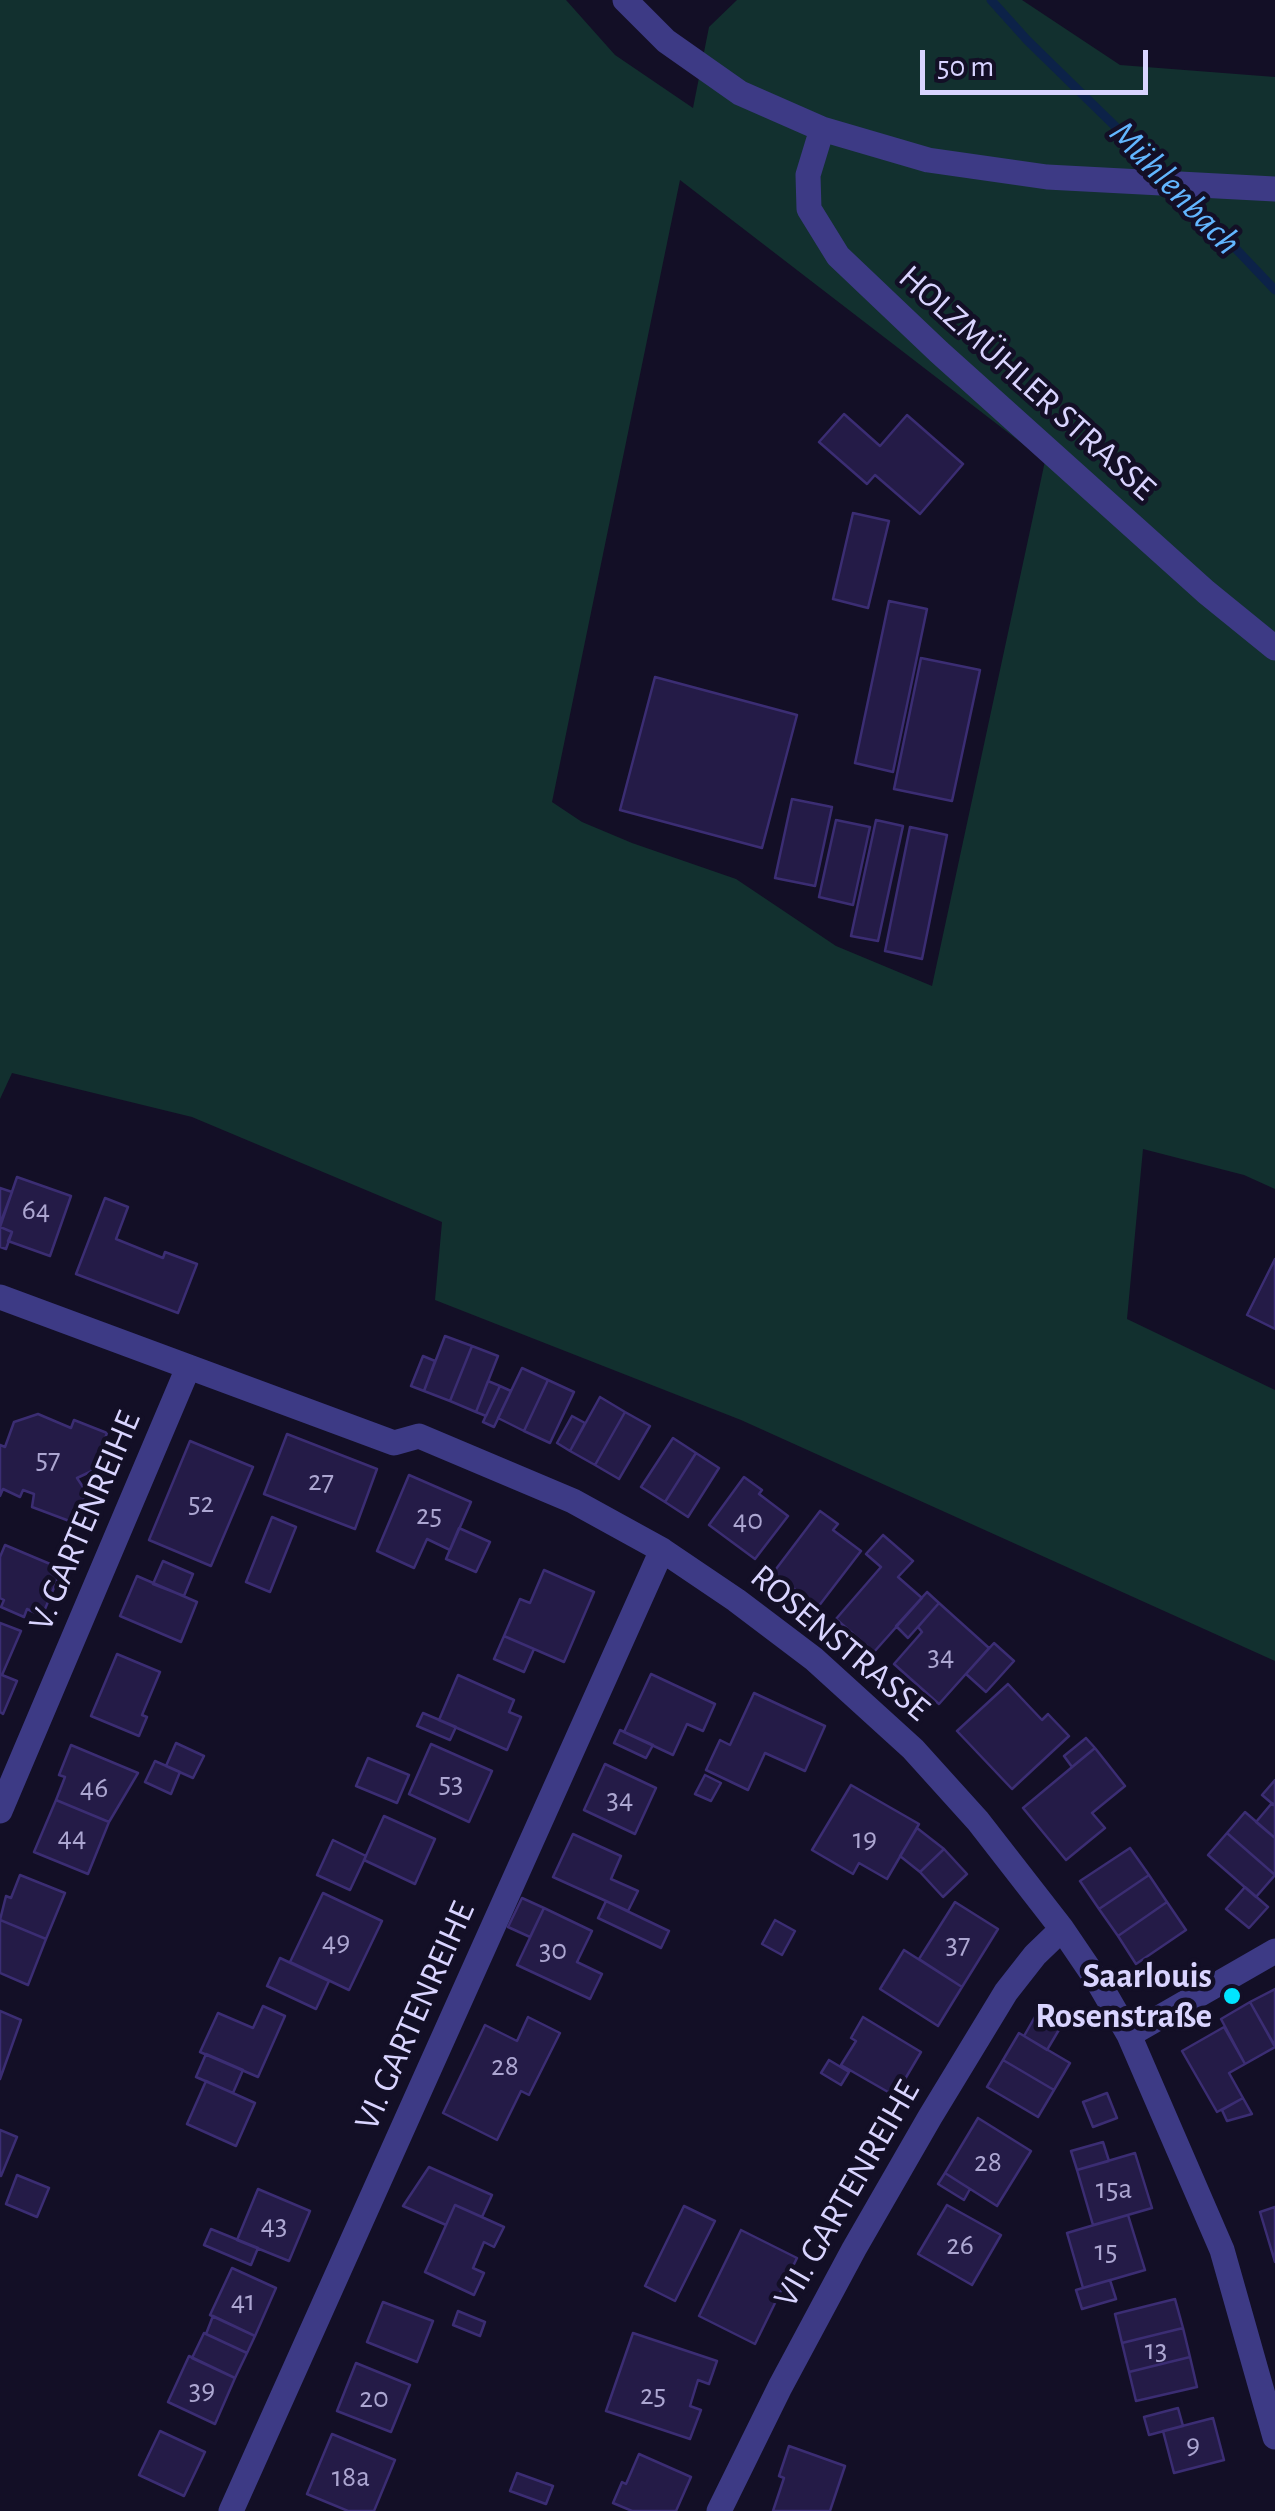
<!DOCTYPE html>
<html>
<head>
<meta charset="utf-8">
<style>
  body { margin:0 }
  #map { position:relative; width:1275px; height:2511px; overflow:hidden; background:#130f26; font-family:"Alegreya Sans",sans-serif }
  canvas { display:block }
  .scale { position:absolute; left:920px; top:50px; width:228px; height:45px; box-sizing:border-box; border:5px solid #d9d4ff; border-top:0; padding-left:12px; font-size:30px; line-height:35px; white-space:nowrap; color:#d9d4ff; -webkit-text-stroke:8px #130f26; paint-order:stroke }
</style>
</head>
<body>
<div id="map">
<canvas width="1275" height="2511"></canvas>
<div class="scale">50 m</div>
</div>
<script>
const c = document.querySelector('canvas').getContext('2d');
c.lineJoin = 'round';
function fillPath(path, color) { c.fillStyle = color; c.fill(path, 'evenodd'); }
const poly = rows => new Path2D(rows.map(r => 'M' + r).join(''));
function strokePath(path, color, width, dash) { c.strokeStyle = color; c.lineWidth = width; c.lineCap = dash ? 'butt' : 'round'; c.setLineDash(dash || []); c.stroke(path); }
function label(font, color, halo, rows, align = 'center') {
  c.font = font + ' "Alegreya Sans",sans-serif'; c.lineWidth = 9; c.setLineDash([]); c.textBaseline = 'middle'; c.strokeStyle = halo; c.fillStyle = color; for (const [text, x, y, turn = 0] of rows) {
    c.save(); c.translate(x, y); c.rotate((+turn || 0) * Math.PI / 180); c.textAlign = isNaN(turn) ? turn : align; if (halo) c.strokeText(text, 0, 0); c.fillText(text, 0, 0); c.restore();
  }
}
fillPath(poly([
  [0,0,566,0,615,55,693,108,709,27,737,0,1022,0,1120,65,1275,77,1275,1189,1244,1175,1143,1149,1127,1319,1275,1390,1275,1661,741,1420,435,1300,442,1222,192,1117,12,1073,0,1099],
  [680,180,1045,461,932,986,836,946,736,879,632,843,582,822,552,802]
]), '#12302f');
strokePath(poly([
  [991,0,1027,40,1169,179],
  [1180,190,1275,290]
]), '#0c2248', 9);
const building = poly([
  [844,414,880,446,907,415,963,464,920,514,875,475,867,484,819,442,844,414],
  [853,513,889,521,868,608,833,599,853,513],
  [889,601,927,609,893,772,855,763,889,601],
  [921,658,980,670,952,801,894,789,921,658],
  [655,677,797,715,762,848,620,810,655,677],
  [792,799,832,807,815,886,775,878,792,799],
  [836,820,870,827,853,905,819,897,836,820],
  [876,820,903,826,878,941,851,936,876,820],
  [910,827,947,835,922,959,885,951,910,827],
  [17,1177,71,1196,50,1256,8,1241,12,1232,0,1227,17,1177],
  [0,1188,12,1192,0,1224,0,1188],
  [105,1198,128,1207,116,1239,163,1258,165,1252,197,1264,178,1313,76,1274,105,1198],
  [0,1227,12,1232,6,1249,0,1247,0,1227],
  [1275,1259,1275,1329,1247,1315,1275,1259],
  [445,1336,472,1346,450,1401,424,1391,445,1336],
  [472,1346,498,1356,476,1412,450,1401,472,1346],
  [423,1356,435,1361,424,1391,411,1386,423,1356],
  [522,1368,548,1380,524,1431,498,1418,522,1368],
  [548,1380,574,1392,550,1443,524,1431,548,1380],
  [488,1381,500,1386,486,1416,476,1412,488,1381],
  [500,1386,511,1391,494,1427,483,1422,500,1386],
  [600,1397,625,1412,595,1465,570,1451,600,1397],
  [625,1412,650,1426,619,1479,595,1465,625,1412],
  [38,1414,71,1428,74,1420,107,1433,92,1471,77,1478,87,1493,72,1522,32,1507,34,1494,23,1490,20,1497,3,1489,0,1496,0,1445,5,1447,14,1422,38,1414],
  [572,1416,585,1423,570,1451,557,1443,572,1416],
  [287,1434,377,1469,355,1529,264,1494,287,1434],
  [673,1438,696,1453,665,1502,641,1487,673,1438],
  [190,1441,253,1467,211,1566,149,1540,190,1441],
  [696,1453,719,1468,688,1517,665,1502,696,1453],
  [409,1475,471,1502,450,1550,427,1539,414,1568,377,1551,409,1475],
  [744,1477,762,1490,759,1494,788,1516,755,1559,709,1525,744,1477],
  [820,1511,838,1524,833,1530,861,1551,818,1607,773,1573,820,1511],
  [272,1517,296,1527,270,1592,246,1582,272,1517],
  [459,1528,490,1542,476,1572,446,1559,459,1528],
  [883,1535,913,1561,898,1577,922,1598,874,1652,836,1619,881,1567,866,1554,883,1535],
  [5,1545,62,1569,42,1616,27,1609,24,1617,1,1607,4,1600,0,1598,0,1557,5,1545],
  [163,1561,193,1574,184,1596,153,1584,163,1561],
  [544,1570,594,1592,564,1662,504,1636,520,1599,530,1603,544,1570],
  [137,1576,197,1602,181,1642,120,1616,137,1576],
  [927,1592,939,1603,908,1638,896,1626,927,1592],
  [939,1603,989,1648,939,1704,894,1664,922,1632,918,1627,939,1603],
  [0,1623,21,1631,2,1675,17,1681,3,1714,0,1712,0,1623],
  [504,1636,534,1649,524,1672,494,1659,504,1636],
  [994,1643,1014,1661,986,1692,966,1674,994,1643],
  [117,1654,160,1672,142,1715,147,1717,139,1736,91,1716,117,1654],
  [651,1674,715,1704,703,1731,687,1724,673,1755,624,1732,651,1674],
  [458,1675,514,1700,509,1712,521,1717,507,1750,439,1720,458,1675],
  [1008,1684,1042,1720,1048,1714,1069,1736,1012,1789,957,1731,1008,1684],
  [754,1693,825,1726,805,1771,765,1753,748,1790,706,1770,720,1740,730,1745,754,1693],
  [423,1713,456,1727,450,1740,417,1726,423,1713],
  [620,1730,653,1745,646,1758,614,1743,620,1730],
  [1086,1738,1095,1748,1072,1767,1064,1756,1086,1738],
  [176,1743,204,1756,193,1778,166,1766,176,1743],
  [431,1744,492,1771,469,1822,409,1794,431,1744],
  [71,1745,138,1773,109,1822,56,1800,65,1777,59,1775,71,1745],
  [1095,1748,1125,1786,1092,1813,1105,1828,1066,1860,1023,1808,1095,1748],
  [368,1758,409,1775,397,1803,356,1786,368,1758],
  [155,1761,180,1772,171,1794,145,1782,155,1761],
  [605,1764,656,1788,635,1834,584,1810,605,1764],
  [705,1775,721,1783,711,1801,695,1794,705,1775],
  [1275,1780,1275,1806,1262,1795,1275,1780],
  [851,1785,919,1824,887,1879,859,1863,853,1874,812,1850,851,1785],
  [56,1800,109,1822,88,1874,34,1852,56,1800],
  [1272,1803,1275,1806,1275,1838,1256,1822,1272,1803],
  [1245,1812,1275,1838,1275,1875,1227,1833,1245,1812],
  [384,1816,435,1839,415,1884,364,1860,384,1816],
  [917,1828,944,1849,920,1872,900,1856,917,1828],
  [1227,1833,1275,1875,1256,1897,1208,1855,1227,1833],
  [573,1834,621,1856,611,1879,638,1891,628,1911,553,1877,573,1834],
  [333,1840,366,1856,350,1890,317,1875,333,1840],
  [1130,1848,1149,1875,1099,1909,1080,1881,1130,1848],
  [944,1849,967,1874,943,1897,920,1872,944,1849],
  [20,1875,65,1893,46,1939,0,1920,6,1896,11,1898,20,1875],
  [1149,1875,1167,1902,1118,1936,1099,1909,1149,1875],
  [1245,1887,1268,1907,1249,1928,1226,1909,1245,1887],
  [323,1893,382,1921,349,1990,290,1962,323,1893],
  [522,1898,544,1908,530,1937,508,1927,522,1898],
  [606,1901,669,1931,661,1948,598,1918,606,1901],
  [955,1902,998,1929,962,1987,919,1959,955,1902],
  [1167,1902,1186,1930,1136,1964,1118,1936,1167,1902],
  [544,1908,592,1931,577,1962,602,1974,590,1999,517,1965,544,1908],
  [0,1920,46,1939,28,1985,0,1973,0,1920],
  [775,1920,795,1931,782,1955,762,1944,775,1920],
  [904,1950,962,1987,938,2026,880,1989,904,1950],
  [280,1958,329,1981,316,2009,267,1986,280,1958],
  [1275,1989,1275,2046,1250,2002,1275,1989],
  [1250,2002,1275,2047,1245,2064,1221,2019,1250,2002],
  [263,2006,285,2016,258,2077,200,2052,218,2013,253,2028,263,2006],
  [0,2011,21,2020,0,2079,0,2011],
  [1036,2015,1060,2028,1047,2050,1024,2036,1036,2015],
  [528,2017,560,2033,529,2095,521,2091,497,2140,443,2113,485,2025,517,2041,528,2017],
  [863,2017,921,2052,895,2096,841,2065,856,2041,851,2038,863,2017],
  [1224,2027,1245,2064,1229,2073,1243,2098,1217,2112,1182,2051,1224,2027],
  [1019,2033,1070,2063,1054,2090,1003,2060,1019,2033],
  [206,2054,243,2070,233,2093,196,2077,206,2054],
  [829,2060,849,2072,841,2085,821,2073,829,2060],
  [1003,2060,1054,2090,1038,2117,987,2087,1003,2060],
  [206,2081,255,2103,236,2146,187,2124,206,2081],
  [1107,2093,1117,2118,1093,2127,1083,2102,1107,2093],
  [1243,2098,1252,2114,1227,2121,1222,2110,1243,2098],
  [978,2118,1031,2151,997,2206,945,2173,978,2118],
  [0,2130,17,2137,1,2176,0,2175,0,2130],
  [1103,2142,1109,2161,1077,2170,1071,2151,1103,2142],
  [1135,2153,1152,2208,1093,2225,1077,2170,1135,2153],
  [429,2167,492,2195,482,2217,455,2205,446,2225,403,2206,429,2167],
  [945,2173,970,2189,964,2200,938,2184,945,2173],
  [17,2175,49,2188,37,2217,6,2204,17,2175],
  [258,2189,310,2211,289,2261,237,2240,258,2189],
  [455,2205,504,2227,494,2247,484,2242,473,2268,484,2273,474,2295,425,2272,455,2205],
  [947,2205,1001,2235,972,2285,918,2254,947,2205],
  [684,2206,715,2221,675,2301,645,2286,684,2206],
  [1275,2207,1275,2262,1260,2212,1275,2207],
  [1128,2215,1145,2270,1083,2288,1067,2233,1128,2215],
  [211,2229,258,2248,251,2265,204,2245,211,2229],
  [741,2230,797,2258,755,2344,699,2316,741,2230],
  [232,2268,276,2288,255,2336,210,2315,232,2268],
  [1110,2280,1116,2299,1082,2309,1076,2290,1110,2280],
  [1175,2299,1183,2328,1122,2343,1115,2314,1175,2299],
  [383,2302,433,2321,417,2362,367,2342,383,2302],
  [458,2311,485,2322,480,2336,453,2325,458,2311],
  [213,2316,255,2336,247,2353,206,2334,213,2316],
  [1183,2328,1190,2357,1129,2372,1122,2343,1183,2328],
  [204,2333,247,2353,235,2378,192,2358,204,2333],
  [633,2333,717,2361,709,2384,698,2380,690,2406,701,2410,690,2439,606,2411,633,2333],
  [189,2356,235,2378,215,2424,168,2402,189,2356],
  [1190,2357,1197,2387,1136,2401,1129,2372,1190,2357],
  [356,2363,410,2385,391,2432,337,2411,356,2363],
  [1178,2408,1183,2426,1149,2435,1144,2417,1178,2408],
  [1213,2418,1224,2460,1174,2473,1163,2431,1213,2418],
  [160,2431,205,2452,184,2496,139,2475,160,2431],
  [332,2434,395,2460,374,2511,348,2511,307,2494,332,2434],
  [789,2446,845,2466,830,2511,773,2511,784,2478,779,2476,789,2446],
  [639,2454,691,2477,676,2511,632,2511,613,2503,622,2482,626,2484,639,2454],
  [517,2473,553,2486,546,2504,510,2491,517,2473]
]);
fillPath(building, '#241b47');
strokePath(building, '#3b2d73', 2.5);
strokePath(poly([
  [625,0,666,41,740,93,822,129,928,160,1047,177,1275,189],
  [822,129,808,175,809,209,838,256,939,352,1206,592,1275,648],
  [0,1297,394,1443,419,1436,573,1501,662,1550,736,1600,814,1659,913,1749,978,1821,1062,1929,1100,1985,1129,2035,1222,2250,1275,2437],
  [0,1811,188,1368],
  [1129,2035,1275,1951],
  [231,2511,662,1550],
  [719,2511,780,2387,854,2249,930,2117,1006,1992,1035,1955,1062,1929]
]), '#3d3a85', 25);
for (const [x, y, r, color] of [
  [1232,1996,10,"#00e5ff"]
]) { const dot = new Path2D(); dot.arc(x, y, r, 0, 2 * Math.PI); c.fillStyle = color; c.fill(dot); strokePath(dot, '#130f26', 4); }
label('30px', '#aca6d1', null, [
  ["64",36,1210],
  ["57",48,1459],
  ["27",321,1481],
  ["52",201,1503],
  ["25",429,1515],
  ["40",748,1520],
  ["34",941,1656],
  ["53",451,1783],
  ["46",94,1788],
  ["34",620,1799],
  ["44",72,1837],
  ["19",865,1839],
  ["49",336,1942],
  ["37",958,1944],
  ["30",553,1950],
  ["28",505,2066],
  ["28",988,2162],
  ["15a",1114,2189],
  ["43",274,2225],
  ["26",960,2245],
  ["15",1106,2251],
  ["41",243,2301],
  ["13",1156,2350],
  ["39",202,2390],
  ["25",653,2395],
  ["20",374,2398],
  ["9",1193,2445],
  ["18a",351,2477]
]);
label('35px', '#d9d4ff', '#130f26', [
  ["HOLZMÜHLER STRASSE",1027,383,42],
  ["V. GARTENREIHE",85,1521,-67],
  ["ROSENSTRASSE",840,1643,40],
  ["VI. GARTENREIHE",415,2016,-66],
  ["VII. GARTENREIHE",847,2194,-60]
]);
label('bold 35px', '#d9d4ff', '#130f26', [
  ["Saarlouis",1212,1976],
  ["Rosenstraße",1212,2016]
], 'right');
label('italic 38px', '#62b6ff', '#130f26', [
  ["Mühlenbach",1175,188,46]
]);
</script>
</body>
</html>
